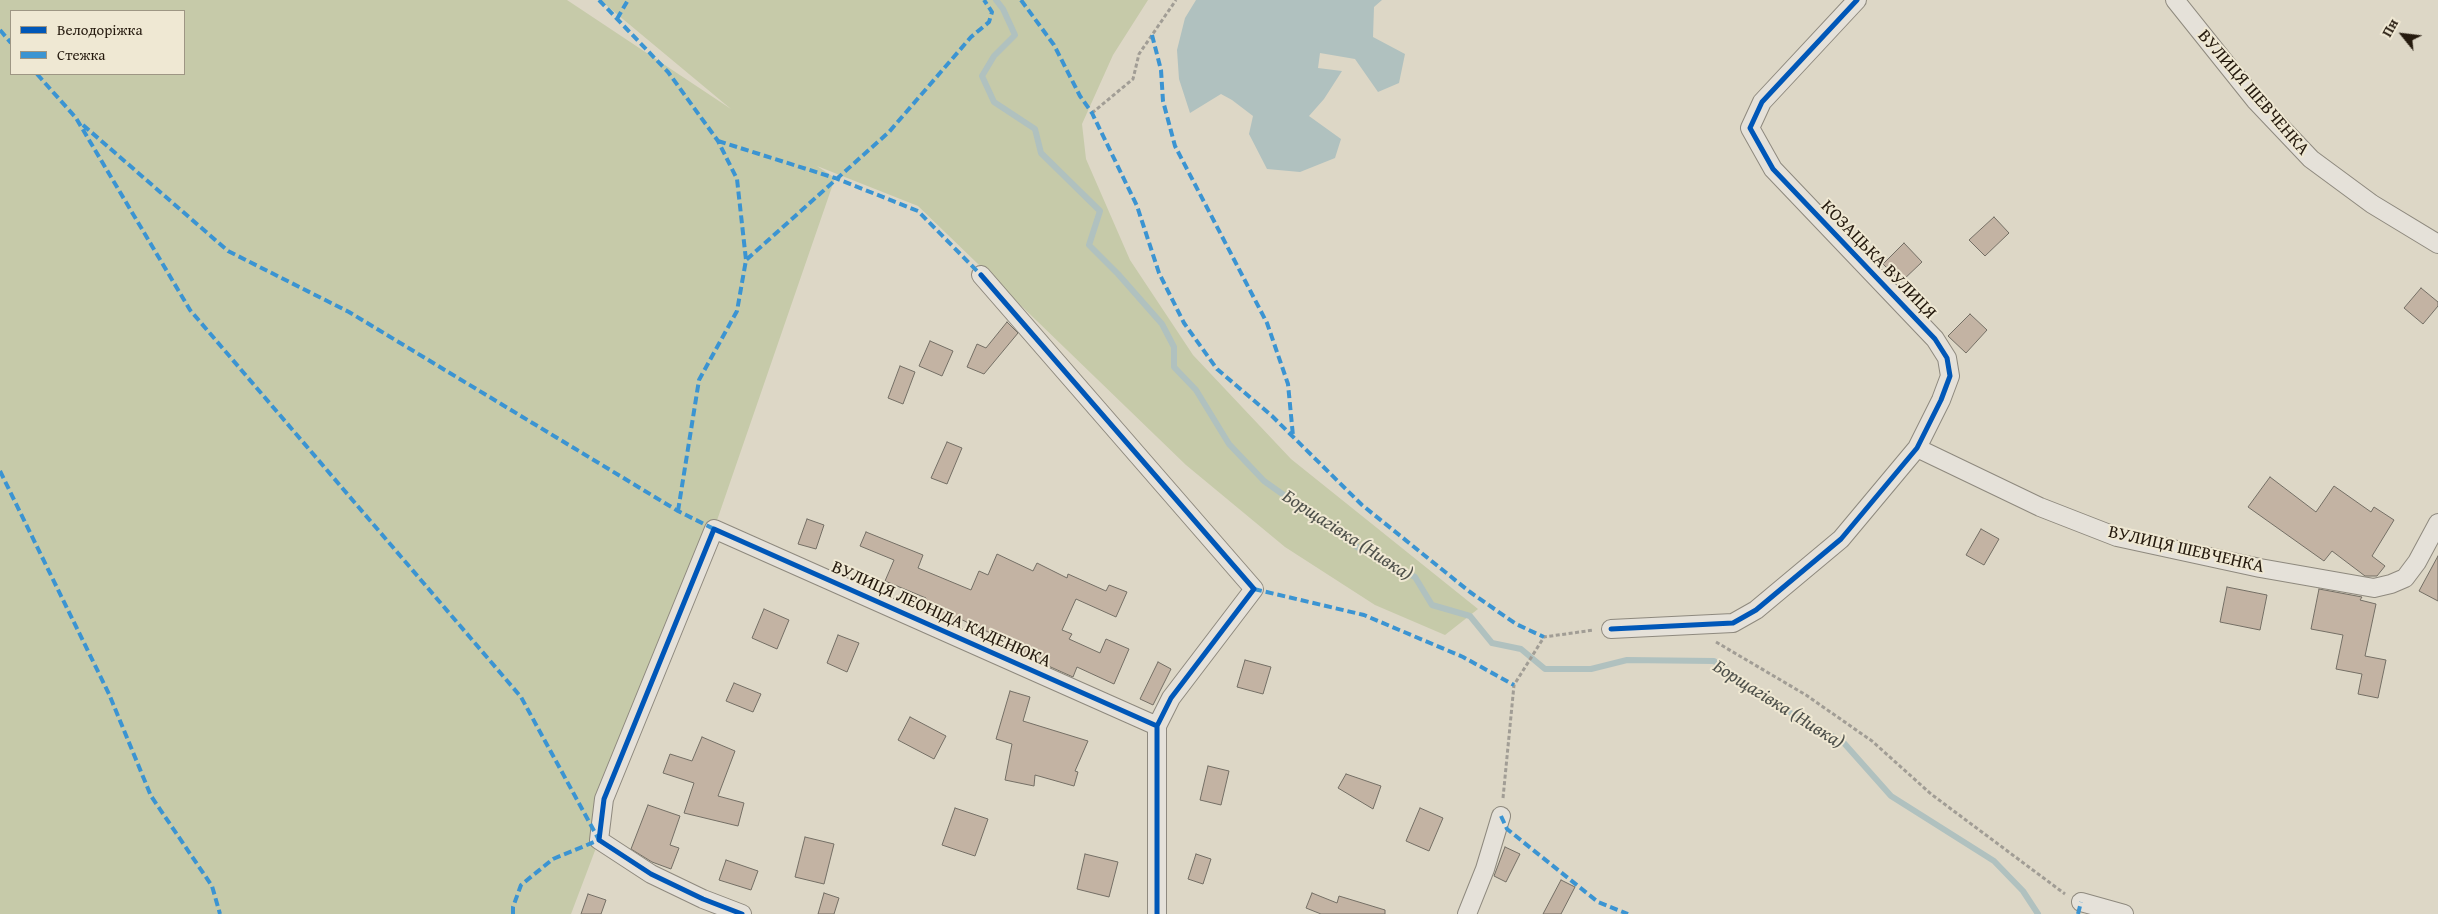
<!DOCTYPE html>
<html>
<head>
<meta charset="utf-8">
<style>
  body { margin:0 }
  #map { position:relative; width:2438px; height:914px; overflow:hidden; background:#ddd7c6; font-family:"Gentium Book Plus",serif }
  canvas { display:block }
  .legend { position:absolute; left:10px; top:10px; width:175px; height:65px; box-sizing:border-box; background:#efe8d3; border:1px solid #9e9684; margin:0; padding:6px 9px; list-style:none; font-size:15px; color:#251a0e }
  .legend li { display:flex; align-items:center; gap:10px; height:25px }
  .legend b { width:25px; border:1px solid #9e9684 }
  .north { position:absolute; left:2378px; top:10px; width:50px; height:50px; -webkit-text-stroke:4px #efe8d3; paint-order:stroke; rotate:299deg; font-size:14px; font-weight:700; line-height:20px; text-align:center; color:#251a0e }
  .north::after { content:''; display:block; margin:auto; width:18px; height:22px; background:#251a0e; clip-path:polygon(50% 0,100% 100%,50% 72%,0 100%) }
</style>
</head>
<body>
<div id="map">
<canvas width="2438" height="914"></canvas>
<ul class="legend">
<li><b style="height:6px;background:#0057b8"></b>Велодоріжка</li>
<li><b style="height:6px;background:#3b94d2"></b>Стежка</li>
</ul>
<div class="north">Пн</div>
</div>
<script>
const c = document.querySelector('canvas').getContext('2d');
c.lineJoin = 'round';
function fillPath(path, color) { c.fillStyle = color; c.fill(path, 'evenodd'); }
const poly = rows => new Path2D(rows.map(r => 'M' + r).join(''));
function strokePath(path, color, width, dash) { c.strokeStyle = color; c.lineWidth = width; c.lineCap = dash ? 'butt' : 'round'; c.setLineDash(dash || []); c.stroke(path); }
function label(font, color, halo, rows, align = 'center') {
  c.font = font + ' "Gentium Book Plus",serif'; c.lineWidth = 4; c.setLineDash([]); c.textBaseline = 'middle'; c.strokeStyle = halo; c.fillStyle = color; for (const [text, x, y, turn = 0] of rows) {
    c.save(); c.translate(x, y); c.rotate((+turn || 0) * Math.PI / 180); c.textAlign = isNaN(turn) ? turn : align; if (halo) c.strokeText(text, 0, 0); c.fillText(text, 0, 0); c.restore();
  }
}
fillPath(poly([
  [0,0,567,0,731,109,600,0,1148,0,1113,55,1082,124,1086,159,1130,260,1193,355,1291,459,1478,609,1445,635,1375,605,1285,547,1186,465,918,206,817,166,835,178,714,529,604,799,599,840,571,914,0,914],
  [11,11,184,11,184,74,11,74]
]), '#c6caa9');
fillPath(poly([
  [1196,0,1382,0,1374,7,1373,37,1405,54,1399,83,1378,92,1355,59,1320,53,1318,68,1342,71,1324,99,1309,116,1341,139,1335,158,1300,172,1267,169,1249,134,1253,116,1232,100,1221,94,1190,113,1179,79,1177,50,1185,18]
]), '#b0c1bf');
strokePath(poly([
  [996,0,1003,9,1015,35,994,56,982,76,994,102,1035,129,1041,153,1100,211,1089,245,1118,274,1162,324,1174,347,1174,367,1196,390,1229,444,1264,481,1360,549,1415,577,1432,605,1470,616,1492,643,1521,649,1545,669,1591,669,1627,660,1714,661,1769,701,1843,742,1891,796,1994,861,2023,891,2038,914]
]), '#b0c1bf', 6);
const building = poly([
  [1994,217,2009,233,1985,256,1969,240,1994,217],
  [1904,243,1922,262,1901,282,1883,264,1904,243],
  [2421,288,2438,302,2438,306,2423,324,2404,308,2421,288],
  [1970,314,1987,330,1966,353,1948,336,1970,314],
  [1007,322,1018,333,984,374,967,367,977,344,986,348,1007,322],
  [930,341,953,351,942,376,919,366,930,341],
  [900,366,915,372,903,404,888,398,900,366],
  [947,442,962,448,947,484,931,478,947,442],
  [2270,477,2316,512,2334,486,2371,512,2374,507,2394,520,2372,556,2385,566,2377,576,2365,576,2332,551,2324,561,2248,507,2270,477],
  [807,519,824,525,816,549,798,544,807,519],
  [1981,529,1999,539,1984,565,1966,555,1981,529],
  [866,532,923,555,918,568,971,590,979,571,988,575,997,554,1033,571,1037,563,1067,578,1068,574,1106,591,1109,585,1127,592,1116,617,1076,599,1062,630,1072,634,1069,639,1100,653,1106,639,1129,649,1114,684,1077,667,1073,677,997,643,999,637,958,618,955,624,921,609,926,598,885,581,894,560,860,546,866,532],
  [2438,556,2438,601,2419,591,2438,556],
  [2227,587,2267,595,2260,630,2220,622,2227,587],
  [2319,589,2362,597,2360,600,2376,604,2365,656,2386,660,2378,698,2358,694,2362,674,2336,669,2343,635,2311,629,2319,589],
  [764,609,789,620,777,649,752,638,764,609],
  [838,635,859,643,847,672,827,663,838,635],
  [1245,660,1271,667,1263,694,1237,687,1245,660],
  [1158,662,1171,669,1153,705,1140,699,1158,662],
  [734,683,761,694,753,712,726,701,734,683],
  [1010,691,1030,697,1023,721,1088,741,1075,771,1078,772,1074,786,1035,775,1034,786,1005,780,1012,744,996,739,1010,691],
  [910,717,946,736,934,759,898,740,910,717],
  [702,737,735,751,718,796,744,803,738,826,684,813,694,783,663,773,670,754,692,761,702,737],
  [1208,766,1229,771,1221,805,1200,800,1208,766],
  [1346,774,1381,786,1373,809,1338,788,1346,774],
  [648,805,680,816,670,845,679,848,671,869,652,862,631,849,648,805],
  [955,808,988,819,975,856,942,845,955,808],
  [1420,808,1443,818,1429,851,1406,841,1420,808],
  [805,837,834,844,824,884,795,877,805,837],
  [1505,847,1520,854,1506,882,1494,876,1505,847],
  [1085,854,1118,862,1109,897,1077,889,1085,854],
  [1196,854,1211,859,1203,884,1188,879,1196,854],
  [726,860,758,871,751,890,719,880,726,860],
  [1561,880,1575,887,1561,914,1543,914,1561,880],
  [824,893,839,898,834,914,818,914,824,893],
  [1312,893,1337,903,1339,896,1385,910,1385,914,1321,914,1306,908,1312,893],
  [588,894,606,900,601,914,581,914,588,894]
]);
fillPath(building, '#c3b3a3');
strokePath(building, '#746f65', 1);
const minor = poly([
  [2175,0,2255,100,2311,159,2372,204,2438,244],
  [981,275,1254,589,1171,698,1157,726,1157,914],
  [1917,448,2040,507,2117,537,2260,568,2374,588,2391,584,2405,578,2417,562,2438,523],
  [1611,629,1733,623,1756,610,1841,539,1917,448,1941,400,1950,376,1947,358,1935,339,1773,169,1750,128,1762,102,1857,0],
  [2081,902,2124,914],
  [742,914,703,899,651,874,599,840,604,799,714,529,1157,726],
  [1467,914,1485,869,1501,816]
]);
strokePath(minor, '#8e897e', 20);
strokePath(poly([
  [1092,113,1133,79,1139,54,1176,0],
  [1716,642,1806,695,1872,741,1931,794,2065,894],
  [1503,798,1514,685,1544,637,1594,630]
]), '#a19d95', 3, [4, 2.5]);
strokePath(minor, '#e5e1d9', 18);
strokePath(poly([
  [599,0,668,72,718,141,737,179,746,260],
  [1021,0,1054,45,1080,96,1092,113,1137,206,1159,273,1184,323,1217,369,1272,416,1362,505,1470,592,1516,624,1544,637],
  [617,19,628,0],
  [0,30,11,43],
  [1152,35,1161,70,1163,101,1175,146,1267,323,1288,384,1293,436],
  [37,74,76,118,190,310,521,697,599,840,553,859,521,885,513,907,513,914],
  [83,125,228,251,349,312,678,511,714,529],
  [718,141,835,178,918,211,981,275],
  [0,471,109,694,151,796,212,886,220,914],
  [678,511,699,380,737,311,746,260,889,132,971,37,989,22,992,12,984,0],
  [1254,589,1364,615,1463,657,1514,685],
  [1501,816,1507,829,1598,902,1628,914],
  [2078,914,2081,902]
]), '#3b94d2', 4, [8, 4]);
strokePath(poly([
  [981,275,1254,589,1171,698,1157,726,1157,914],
  [1611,629,1733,623,1756,610,1841,539,1917,448,1941,400,1950,376,1947,358,1935,339,1773,169,1750,128,1762,102,1857,0],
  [742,914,703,899,651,874,599,840,604,799,714,529,1157,726]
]), '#0057b8', 5);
label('18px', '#251a0e', '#efe8d3', [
  ["ВУЛИЦЯ ШЕВЧЕНКА",2253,93,49],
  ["КОЗАЦЬКА ВУЛИЦЯ",1878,260,46],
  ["ВУЛИЦЯ ШЕВЧЕНКА",2186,550,13],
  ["ВУЛИЦЯ ЛЕОНІДА КАДЕНЮКА",941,615,24]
]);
label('italic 19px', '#4f514b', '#efe8d3', [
  ["Борщагівка (Нивка)",1347,536,33],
  ["Борщагівка (Нивка)",1778,705,32]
]);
</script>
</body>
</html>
